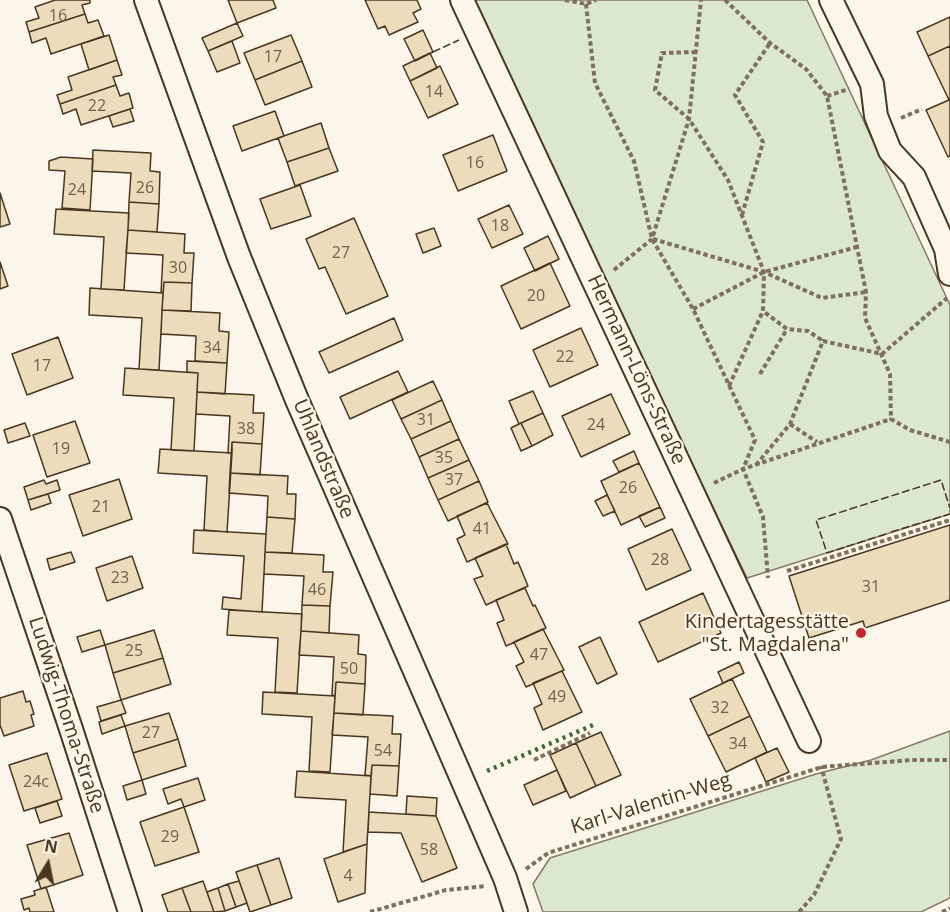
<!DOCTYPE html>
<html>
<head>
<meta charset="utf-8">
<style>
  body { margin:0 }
  #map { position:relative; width:950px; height:912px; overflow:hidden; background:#fbf6e9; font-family:"Open Sans",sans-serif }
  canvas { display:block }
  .north { position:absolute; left:18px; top:834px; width:60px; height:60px; -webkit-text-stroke:4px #fbf6e9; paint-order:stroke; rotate:10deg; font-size:16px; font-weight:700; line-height:24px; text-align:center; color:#4a3520 }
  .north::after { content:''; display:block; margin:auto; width:21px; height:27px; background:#4a3520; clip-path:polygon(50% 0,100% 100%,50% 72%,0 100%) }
</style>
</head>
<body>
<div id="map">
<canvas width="950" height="912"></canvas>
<div class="north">N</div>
</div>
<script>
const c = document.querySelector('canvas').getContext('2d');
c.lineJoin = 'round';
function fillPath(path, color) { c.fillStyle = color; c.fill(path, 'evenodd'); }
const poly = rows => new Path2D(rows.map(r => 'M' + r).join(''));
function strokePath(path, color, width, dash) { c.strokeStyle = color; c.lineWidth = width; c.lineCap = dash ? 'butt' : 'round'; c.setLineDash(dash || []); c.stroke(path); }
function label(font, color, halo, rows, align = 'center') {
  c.font = font + ' "Open Sans",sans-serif'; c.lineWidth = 4.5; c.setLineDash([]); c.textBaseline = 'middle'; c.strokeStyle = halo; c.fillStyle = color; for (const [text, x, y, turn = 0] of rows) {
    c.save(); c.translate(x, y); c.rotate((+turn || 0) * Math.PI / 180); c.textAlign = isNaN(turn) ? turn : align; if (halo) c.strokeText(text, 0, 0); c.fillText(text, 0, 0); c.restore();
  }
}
const green = poly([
  [469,0,807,0,950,305,950,514,747,578,469,0],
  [950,731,950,898,921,912,543,912,533,884,550,858,816,774,871,760,950,731]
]);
fillPath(green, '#dce7d0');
strokePath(green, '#887966', 1.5);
const building = poly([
  [55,0,90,0,90,3,82,5,85,14,29,32,26,22,39,18,35,7,55,0],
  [228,0,273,0,276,8,237,23,228,0],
  [365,0,417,0,421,9,413,13,418,22,389,35,385,26,378,29,365,0],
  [85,14,88,23,98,20,104,36,51,54,46,38,32,43,29,32,85,14],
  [950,17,950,46,928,56,917,32,950,17],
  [237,23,243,36,208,51,202,38,237,23],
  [423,30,433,52,415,61,404,39,423,30],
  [109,35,117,60,89,70,81,44,109,35],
  [291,35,302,61,255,80,244,53,291,35],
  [232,41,240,63,217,72,208,51,232,41],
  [950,46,950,156,948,157,926,110,949,100,928,56,950,46],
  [430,53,437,68,410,81,403,66,430,53],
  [117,60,122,75,113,77,116,85,60,104,57,95,72,90,68,77,117,60],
  [302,61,312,87,265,105,255,80,302,61],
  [440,66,458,104,428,118,410,81,440,66],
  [116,85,120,96,129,93,133,108,81,125,76,109,63,114,60,104,116,85],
  [130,109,134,121,113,127,109,116,130,109],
  [275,111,284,136,242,151,233,126,275,111],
  [321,123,329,148,287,162,278,138,321,123],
  [493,135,507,171,458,191,443,155,493,135],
  [329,148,338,171,295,186,287,162,329,148],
  [93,150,151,153,150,171,160,172,159,204,129,202,131,173,92,171,93,150],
  [61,157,93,159,90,210,62,208,65,171,49,170,49,161,61,157],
  [300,185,311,216,271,229,260,199,300,185],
  [0,193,10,224,0,227,0,193],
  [129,202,159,204,157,232,128,230,129,202],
  [509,205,523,234,492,248,478,219,509,205],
  [56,209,129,213,124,290,101,289,104,237,54,234,56,209],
  [354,218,388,296,346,314,325,267,319,269,306,239,354,218],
  [434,228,441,246,423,253,416,234,434,228],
  [128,230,185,234,184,253,194,253,192,283,164,282,163,293,161,293,163,255,126,253,128,230],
  [548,236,559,259,535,271,524,248,548,236],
  [0,262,8,286,0,289,0,262],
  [550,263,570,306,521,329,501,286,550,263],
  [164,282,192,283,191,311,162,310,164,282],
  [90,288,163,293,159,370,139,369,142,318,89,315,90,288],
  [162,310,220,313,219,331,229,332,227,363,195,361,196,336,161,334,162,310],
  [394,318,403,340,329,373,319,352,394,318],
  [581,328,598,365,550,387,533,350,581,328],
  [58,337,73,378,27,395,12,354,58,337],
  [187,361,227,363,225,394,197,392,198,373,187,372,187,361],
  [125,368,198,373,194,451,171,450,174,398,123,395,125,368],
  [398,371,408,392,350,419,340,397,398,371],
  [433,381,442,400,401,419,392,400,433,381],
  [533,391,543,413,519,424,509,401,533,391],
  [197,392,254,395,253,413,264,413,262,444,232,442,232,453,228,453,230,416,196,414,197,392],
  [611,394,630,434,581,457,562,416,611,394],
  [442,400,451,421,411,439,401,419,442,400],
  [543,413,553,435,532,446,521,423,543,413],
  [75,421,90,463,47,477,33,435,75,421],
  [451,421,459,439,419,457,411,439,451,421],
  [25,423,30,436,8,443,4,430,25,423],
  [521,423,532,446,521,451,511,428,521,423],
  [459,439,469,460,428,478,419,457,459,439],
  [232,442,262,444,260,475,230,473,232,442],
  [160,449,232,453,227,532,204,530,207,476,158,473,160,449],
  [634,451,639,463,619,472,613,461,634,451],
  [469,460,479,481,438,500,428,478,469,460],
  [639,463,660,507,621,525,601,481,639,463],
  [230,473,288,476,287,494,296,494,295,519,267,517,268,496,229,493,230,473],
  [119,479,132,519,83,536,69,495,119,479],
  [44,480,46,484,57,480,60,490,28,500,24,487,44,480],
  [479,481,488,502,448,521,438,500,479,481],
  [48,494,51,503,31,510,28,500,48,494],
  [607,495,615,511,603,516,595,501,607,495],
  [487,503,508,544,467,562,457,539,465,535,457,516,487,503],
  [660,507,665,518,645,527,639,516,660,507],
  [267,517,295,519,292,553,265,552,267,517],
  [950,525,950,600,865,628,863,621,809,638,789,576,950,525],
  [672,529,691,570,646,590,628,549,672,529],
  [194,530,266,534,262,612,222,609,223,597,241,599,244,556,193,553,194,530],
  [506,544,514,564,518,562,528,586,486,605,474,579,483,576,475,558,506,544],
  [71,552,75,562,50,570,47,559,71,552],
  [265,552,324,555,323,572,333,572,330,606,302,605,304,576,264,574,265,552],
  [132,556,143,588,107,601,96,568,132,556],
  [525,588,533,606,535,605,546,628,506,646,497,623,504,620,496,600,525,588],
  [703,593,721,633,658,662,639,622,703,593],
  [302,605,330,606,329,633,301,631,302,605],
  [229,610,302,614,297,693,275,692,278,638,227,635,229,610],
  [543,629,564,670,526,687,516,666,524,662,514,642,543,629],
  [100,630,105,645,82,652,77,637,100,630],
  [154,630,163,658,113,673,105,645,154,630],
  [301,631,359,635,358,654,366,655,365,684,336,682,335,696,332,695,334,657,299,655,301,631],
  [600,637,617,674,597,684,579,647,600,637],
  [163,658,171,684,121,700,113,673,163,658],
  [739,662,744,673,723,683,718,672,739,662],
  [562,671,582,712,543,730,534,708,542,704,533,683,562,671],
  [732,679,750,716,708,736,690,699,732,679],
  [336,682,365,684,363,715,334,713,336,682],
  [23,691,26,702,30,701,34,714,31,715,34,726,4,736,0,725,0,698,23,691],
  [263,692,335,696,330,772,309,771,312,717,262,714,263,692],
  [121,700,126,713,101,721,97,707,121,700],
  [169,713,178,739,133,753,125,726,169,713],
  [334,713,393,716,392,734,401,734,399,766,372,765,371,776,365,775,368,737,332,735,334,713],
  [121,715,125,726,102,734,99,722,121,715],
  [750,716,767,752,726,772,708,736,750,716],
  [601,732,621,775,596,786,576,743,601,732],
  [178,739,186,766,142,780,133,753,178,739],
  [576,743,596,786,570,798,550,755,576,743],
  [777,748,789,772,766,782,755,758,777,748],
  [47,753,62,799,24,811,9,765,47,753],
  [372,765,399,766,397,796,370,794,372,765],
  [557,770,566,791,533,805,524,785,557,770],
  [297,771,371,776,367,844,343,852,346,800,295,797,297,771],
  [198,778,205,800,184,807,181,799,168,804,163,789,198,778],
  [142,780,146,794,127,800,123,786,142,780],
  [407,796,437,798,436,816,406,814,407,796],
  [57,801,62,816,40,823,35,808,57,801],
  [184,807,199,852,155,866,140,822,184,807],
  [369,812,436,816,457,868,422,882,401,833,368,832,369,812],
  [69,833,83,875,41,889,27,845,69,833],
  [367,844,365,893,338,902,324,859,367,844],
  [279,858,292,898,271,905,257,865,279,858],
  [257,865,271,905,250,912,236,872,257,865],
  [203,881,214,912,191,912,182,888,203,881],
  [239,881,247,903,236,907,228,884,239,881],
  [228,884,236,907,225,911,218,888,228,884],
  [46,887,54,912,30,912,29,908,24,910,21,899,35,895,34,891,46,887],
  [182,888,191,912,168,912,162,895,182,888],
  [218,888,225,911,214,912,207,892,218,888]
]);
fillPath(building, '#ecdcbc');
strokePath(building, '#4a3520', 1.5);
const street = poly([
  [146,0,239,257,297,400,505,878,516,912],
  [462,0,809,741],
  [831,0,872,84,876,116,890,151,914,177,946,249,950,274],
  [0,519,71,729,130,912]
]);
strokePath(street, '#4a3520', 26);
strokePath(poly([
  [565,0,586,4,596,0],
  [725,0,770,43,806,69,827,96,866,292,865,318,890,374,891,419,910,430,950,442],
  [586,4,595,83,634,161,652,239,693,309,755,440,743,469,763,517,768,578],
  [696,52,662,53,655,90,689,119,728,180,764,272,822,298,866,292],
  [827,96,849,89],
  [901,118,922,109],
  [742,215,763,142,735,95,770,43],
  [653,239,764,272,763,311,787,329,808,331,823,341],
  [614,270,652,239,689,119,701,0],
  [693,309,764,272,857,247],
  [760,374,787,329],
  [729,386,763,311],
  [790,424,817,442],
  [756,465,790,424,823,341,882,354,947,298],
  [714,483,743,469,891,419],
  [787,571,950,520],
  [534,760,590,733],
  [526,869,548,853,822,767,911,760,950,760],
  [370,912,446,890,486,886],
  [799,912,814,895,841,839,821,766],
  [942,912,950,908]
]), '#7f6f5c', 4, [4.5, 3]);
strokePath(street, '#fbf6e9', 22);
strokePath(poly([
  [487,771,593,725]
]), '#436837', 4.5, [3, 4.5]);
strokePath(poly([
  [433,52,459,40],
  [891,532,950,514],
  [886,534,827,553,816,520,941,480,950,508]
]), '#4a3520', 1.5, [8, 3]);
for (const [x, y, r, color] of [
  [861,633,6,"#c62828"]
]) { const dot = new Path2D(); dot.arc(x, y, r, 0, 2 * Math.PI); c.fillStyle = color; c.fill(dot); strokePath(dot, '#fbf6e9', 2); }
label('16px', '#725f47', null, [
  ["16",58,16],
  ["17",273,57],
  ["14",434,92],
  ["22",97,106],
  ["16",475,163],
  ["26",145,188],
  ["24",77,190],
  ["18",500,226],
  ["27",341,253],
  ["30",178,268],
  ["20",536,296],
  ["34",212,348],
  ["22",565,357],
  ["17",42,366],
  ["31",426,420],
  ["24",596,425],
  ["38",246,429],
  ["19",61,449],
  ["35",444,458],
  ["37",454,480],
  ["26",628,488],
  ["21",101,507],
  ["41",482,529],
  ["28",660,560],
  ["23",120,578],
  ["31",871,587],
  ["46",317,590],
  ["25",134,651],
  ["47",539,655],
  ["50",349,669],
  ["49",557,697],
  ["32",720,708],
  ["27",151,733],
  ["34",738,744],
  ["54",383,751],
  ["24c",36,782],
  ["29",170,837],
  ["58",429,850],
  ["4",348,876]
]);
label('20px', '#4a3520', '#fbf6e9', [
  ["Hermann-Löns-Straße",636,370,65],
  ["Uhlandstraße",323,459,67],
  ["Ludwig-Thoma-Straße",66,715,72],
  ["Karl-Valentin-Weg",651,804,-17]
]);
label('20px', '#4a3520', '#fbf6e9', [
  ["Kindertagesstätte",849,622],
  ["\"St. Magdalena\"",849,645]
], 'right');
</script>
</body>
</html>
